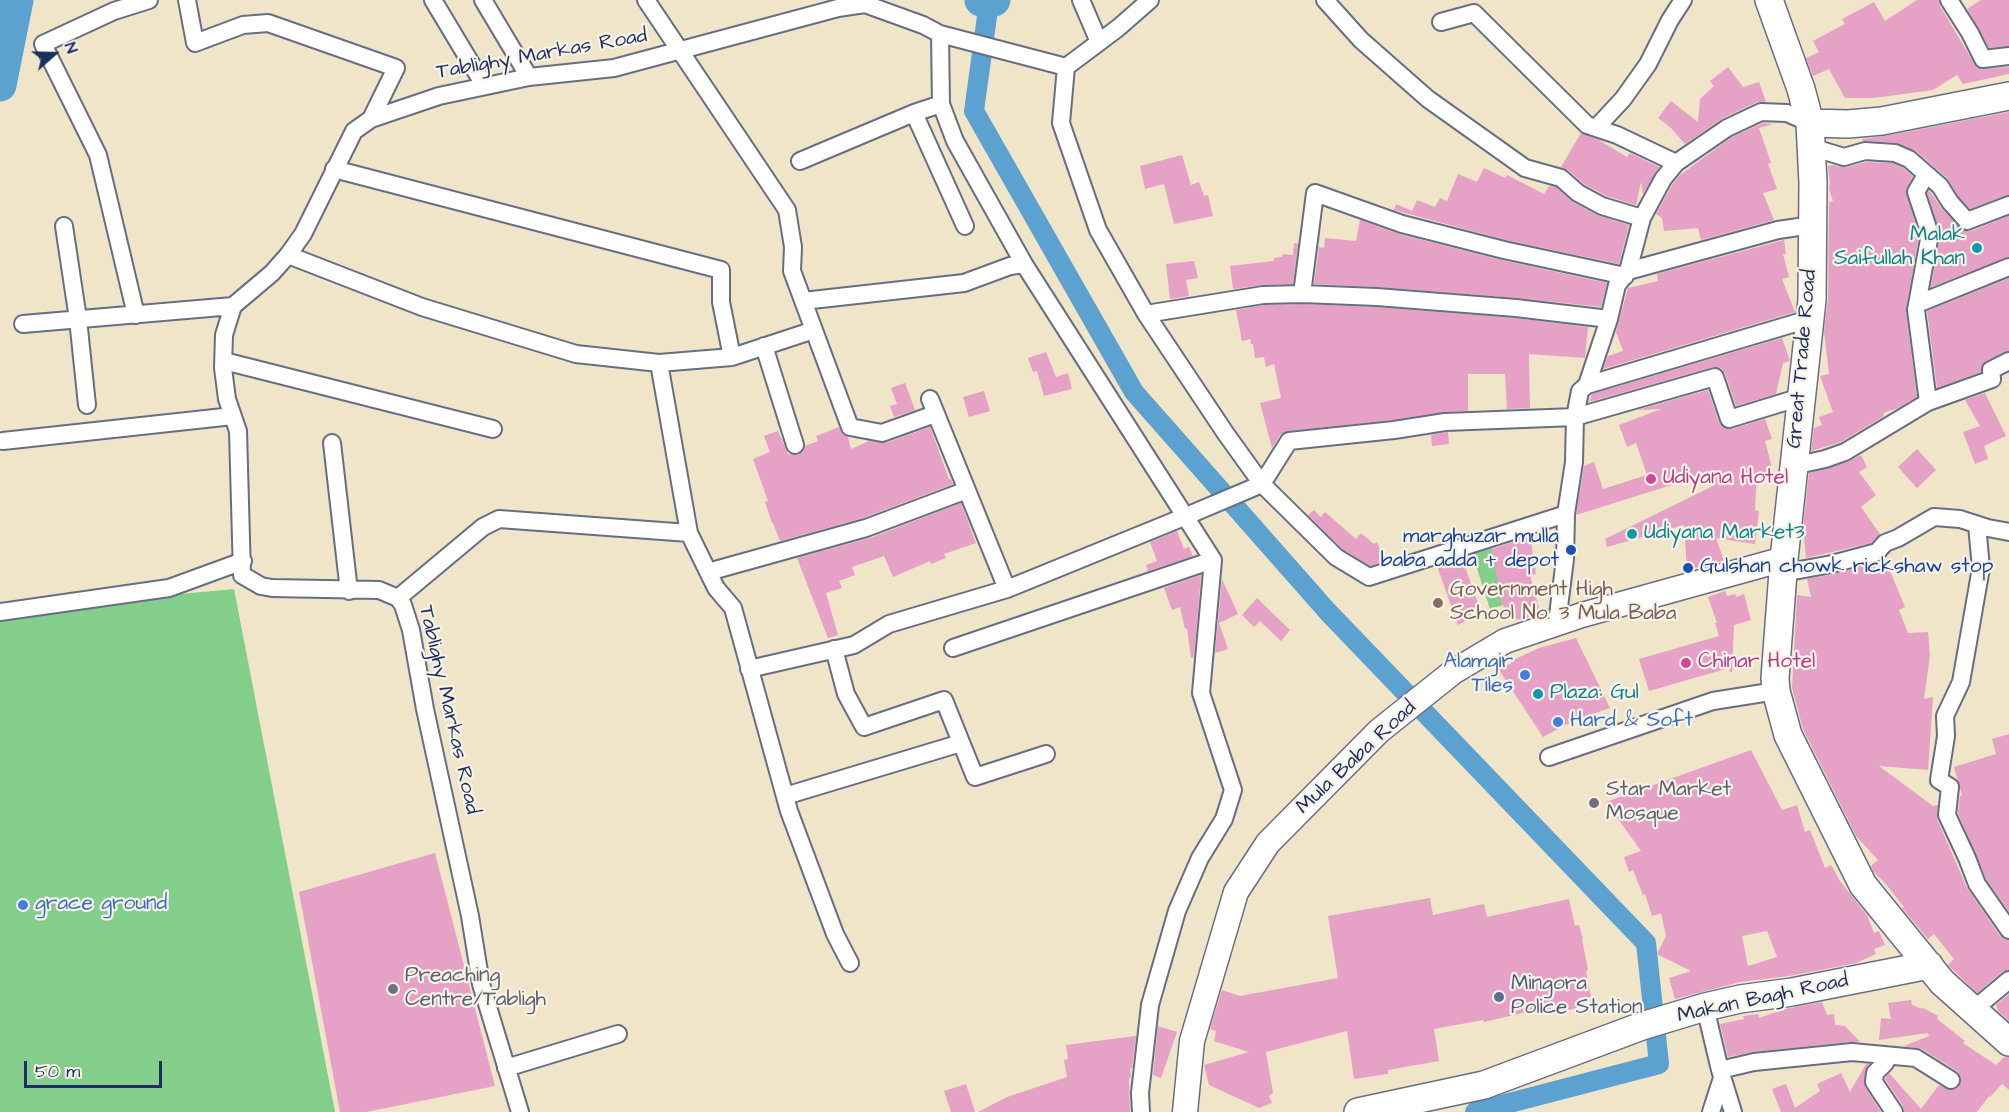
<!DOCTYPE html>
<html>
<head>
<meta charset="utf-8">
<style>
  body { margin:0 }
  #map { position:relative; width:2009px; height:1112px; overflow:hidden; background:#f0e4c9; font-family:"Architects Daughter",sans-serif }
  canvas { display:block }
  .north { position:absolute; left:24px; top:24px; width:60px; height:60px; -webkit-text-stroke:4px #f7f3e8; paint-order:stroke; rotate:70deg; font-size:16px; font-weight:700; line-height:24px; text-align:center; color:#1b2f5e }
  .north::after { content:''; display:block; margin:auto; width:21px; height:27px; background:#1b2f5e; clip-path:polygon(50% 0,100% 100%,50% 72%,0 100%) }
  .scale { position:absolute; left:24px; top:1061px; width:138px; height:27px; box-sizing:border-box; border:3px solid #1b2f5e; border-top:0; padding-left:8px; font-size:18px; line-height:21px; white-space:nowrap; color:#1b2f5e; -webkit-text-stroke:4px #f7f3e8; paint-order:stroke }
</style>
</head>
<body>
<div id="map">
<canvas width="2009" height="1112"></canvas>
<div class="north">N</div>
<div class="scale">50 m</div>
</div>
<script>
const c = document.querySelector('canvas').getContext('2d');
c.lineJoin = 'round';
function fillPath(path, color) { c.fillStyle = color; c.fill(path, 'evenodd'); }
const poly = rows => new Path2D(rows.map(r => 'M' + r).join(''));
function strokePath(path, color, width, dash) { c.strokeStyle = color; c.lineWidth = width; c.lineCap = dash ? 'butt' : 'round'; c.setLineDash(dash || []); c.stroke(path); }
function label(font, color, halo, rows, align = 'center') {
  c.font = font + ' "Architects Daughter",sans-serif'; c.lineWidth = 4.5; c.setLineDash([]); c.textBaseline = 'middle'; c.strokeStyle = halo; c.fillStyle = color; for (const [text, x, y, turn = 0] of rows) {
    c.save(); c.translate(x, y); c.rotate((+turn || 0) * Math.PI / 180); c.textAlign = isNaN(turn) ? turn : align; if (halo) c.strokeText(text, 0, 0); c.fillText(text, 0, 0); c.restore();
  }
}
fillPath(poly([
  [1492,548,1503,605,1490,609,1472,553],
  [234,589,335,1112,0,1112,0,611]
]), '#83ce8b');
strokePath(poly([
  [989,2,974,111,1134,392,1328,612,1646,943,1659,1064,1475,1112]
]), '#5ba2d1', 20);
strokePath(poly([
  [981,0,989,2,994,0],
  [0,85,17,0]
]), '#5ba2d1', 33);
fillPath(poly([
  [1917,0,1939,0,1940,6,1977,68,1984,69,2009,67,2009,74,1963,84,1957,75,1933,90,1874,98,1845,98,1829,69,1813,76,1806,58,1819,52,1813,41,1845,24,1842,19,1874,2,1885,21],
  [1981,0,2009,0,2009,46,1989,48,1967,9],
  [1728,67,1743,87,1759,82,1766,102,1757,102,1723,118,1685,144,1671,128,1658,118,1671,101,1698,122,1700,99,1714,86,1710,81],
  [2009,112,2009,195,1970,209,1958,196,1947,178,1916,151,1896,143,1863,141,1862,139,1885,136],
  [1763,123,1773,124,1759,128,1771,163,1768,164,1777,189,1763,193,1774,220,1701,240,1698,228,1664,231,1662,218,1656,214,1672,185,1680,175,1732,137],
  [1581,133,1597,139,1627,157,1630,153,1659,167,1643,194,1641,182,1636,205,1606,196,1584,184,1568,170,1561,167],
  [1182,155,1191,185,1199,182,1204,196,1208,195,1213,216,1174,224,1164,184,1145,189,1140,166],
  [1866,162,1893,163,1903,168,1913,176,1906,191,1919,235,1906,311,1917,397,1898,408,1883,413,1884,416,1841,442,1811,451,1814,428,1822,425,1819,417,1833,412,1820,376,1829,374,1824,331,1828,300,1829,202,1833,201,1829,189,1830,184,1828,166,1833,165,1846,167],
  [1484,168,1505,178,1507,175,1544,194,1549,186,1556,187,1573,202,1597,215,1629,225,1619,264,1506,240,1394,210,1396,204,1412,211,1417,200,1435,207,1440,198,1447,201,1458,174,1477,182],
  [1929,190,1942,209,1964,231,1971,231,2009,216,2009,257,1931,287,1940,235,1927,193],
  [1360,220,1399,234,1501,260,1607,283,1601,307,1517,298,1378,287,1314,284,1319,247,1324,248,1325,238,1356,241],
  [1784,240,1786,254,1783,254,1789,277,1782,279,1795,312,1603,369,1608,356,1623,351,1616,332,1628,288,1658,281,1657,274],
  [1294,243,1298,244,1293,284,1263,285,1233,289,1230,266,1274,261,1274,258,1282,257,1283,254,1293,255],
  [1194,261,1198,278,1186,280,1189,296,1170,299,1166,264],
  [2009,278,2009,351,1986,361,1982,366,1981,372,1937,388,1927,311],
  [1302,304,1376,307,1515,318,1588,327,1585,358,1529,354,1530,408,1507,409,1505,374,1468,374,1468,411,1444,412,1393,420,1288,431,1280,435,1272,448,1260,403,1281,398,1274,364,1266,367,1264,357,1255,358,1253,344,1251,344,1250,339,1242,341,1236,310,1264,305],
  [1782,338,1790,361,1783,363,1776,394,1736,406,1725,373,1722,369,1713,367,1589,402,1592,394],
  [1046,352,1056,377,1068,373,1072,389,1044,396,1037,371,1033,372,1028,358],
  [905,383,915,410,894,417,890,406,897,404,891,388],
  [1708,390,1719,422,1722,427,1732,429,1765,419,1772,439,1765,441,1773,472,1757,476,1755,510,1759,511,1755,544,1716,538,1724,561,1687,570,1684,525,1607,547,1605,539,1715,485,1710,473,1576,515,1584,466,1594,462,1603,489,1647,475,1636,443,1627,447,1619,425,1661,409,1637,410],
  [984,391,990,411,969,417,963,397],
  [1985,393,2006,436,1984,446,1988,459,1975,464,1963,432,1980,426,1965,400],
  [839,427,843,435,848,437,851,449,869,441,886,443,930,427,949,479,951,479,953,484,863,518,780,541,773,523,772,523,765,502,768,501,753,459,770,452,764,436,778,431,788,454,798,455,803,452,805,446,818,441,816,436],
  [1448,432,1449,444,1432,446,1431,435],
  [1917,449,1936,470,1917,488,1898,467],
  [1861,455,1867,467,1859,472,1876,495,1861,507,1880,534,1871,543,1806,558,1803,527,1809,473,1848,462],
  [961,503,976,543,944,554,946,558,931,564,930,561,893,577,884,556,852,567,855,575,839,581,842,588,826,593,838,635,828,638,797,558,870,538],
  [1314,510,1321,517,1325,512,1356,539,1361,533,1374,544,1377,542,1385,561,1370,566,1342,549,1308,515],
  [1177,531,1184,549,1189,547,1193,556,1148,571,1146,565,1157,561,1150,542],
  [1530,536,1536,574,1530,575,1540,612,1525,619,1507,620,1502,601,1501,602,1492,549],
  [1462,558,1481,612,1458,625,1437,566],
  [1885,559,1905,607,1899,610,1908,633,1928,632,1930,655,1924,699,1933,697,1928,770,1879,766,1933,806,1938,805,1937,819,1967,888,2000,936,2009,940,2009,970,2002,972,1977,993,1948,965,1954,959,1934,934,1928,939,1902,908,1904,907,1885,883,1873,871,1871,866,1878,860,1856,836,1803,729,1792,688,1797,595,1811,597,1807,579,1835,574,1880,562],
  [1201,575,1194,657,1191,658,1187,628,1185,629,1180,607,1172,610,1164,588],
  [1222,579,1238,614,1219,623,1228,649,1215,653],
  [1725,591,1727,596,1735,594,1736,597,1744,594,1751,620,1734,625,1732,672,1730,672,1729,668,1649,691,1639,659,1719,636,1715,623,1717,623,1708,597],
  [1257,598,1290,630,1281,641,1260,621,1254,627,1242,615],
  [1576,638,1610,708,1575,720,1543,737,1497,667,1511,664,1511,661,1539,648],
  [2009,734,2009,912,1986,879,1958,813,1960,796,1962,795,1954,767,1996,754,1992,739],
  [1751,750,1782,810,1797,805,1805,832,1810,830,1825,868,1831,865,1840,881,1867,915,1874,933,1879,931,1885,945,1874,949,1876,954,1856,963,1789,976,1740,982,1675,999,1669,978,1691,971,1657,954,1666,936,1661,913,1652,916,1645,894,1643,895,1633,870,1629,872,1624,857,1641,851,1606,802],
  [1767,931,1777,957,1748,966,1742,936],
  [435,853,495,1086,366,1112,340,1112,299,892],
  [1430,898,1433,915,1484,904,1487,917,1569,899,1575,926,1579,925,1583,939,1582,939,1588,970,1586,971,1591,997,1582,999,1584,1007,1548,1014,1547,1007,1484,1022,1483,1020,1434,1029,1439,1061,1388,1070,1388,1074,1354,1079,1347,1031,1266,1052,1273,1093,1269,1096,1272,1103,1259,1108,1209,1085,1204,1065,1249,1052,1214,1041,1216,1031,1210,1029,1222,990,1240,996,1338,978,1328,916],
  [2009,994,2009,1021,1998,1011,1996,1005],
  [1911,1000,1912,1005,1922,1009,1921,1007,1938,1016,1937,1019,1965,1041,1963,1043,1996,1065,2004,1057,2009,1057,2009,1090,2002,1084,1990,1097,1989,1096,1977,1112,1904,1112,1903,1106,1885,1079,1889,1073,1921,1109,1939,1085,1951,1090,1956,1089,1961,1081,1960,1076,1957,1071,1922,1049,1904,1046,1929,1036,1928,1033,1879,1040,1881,1018,1891,1019,1888,1003],
  [1822,1002,1827,1015,1834,1014,1835,1025,1845,1026,1860,1042,1851,1042,1753,1052,1728,1057,1720,1024,1744,1019,1743,1016,1758,1014,1759,1018,1785,1009],
  [1158,1026,1177,1032,1161,1078,1153,1075],
  [1136,1036,1132,1069,1130,1068,1131,1077,1129,1078,1130,1112,978,1112,1007,1097,1067,1077,1064,1060,1068,1059,1066,1045],
  [1866,1064,1869,1064,1865,1072,1865,1087,1881,1112,1781,1112,1772,1089,1786,1084,1795,1108,1820,1091,1817,1084,1841,1073,1850,1092],
  [966,1084,975,1112,951,1112,944,1091]
]), '#e6a1c6');
const street = poly([
  [187,0,195,43,243,25,268,23,396,68,371,119],
  [433,0,484,85],
  [483,0,529,77],
  [646,0,787,210,793,247,792,271,850,427,882,433,935,414],
  [1081,0,1099,42],
  [1150,0,1118,28,1066,67,1061,123,1098,230,1146,314,1226,434,1262,484,1336,557,1369,577,1566,514],
  [1325,0,1361,40,1428,99,1525,168,1561,178,1578,193,1602,206,1642,218],
  [1949,0,1970,33,1983,59,2009,56],
  [1441,22,1474,13,1587,125,1617,135,1676,163],
  [940,34,1066,67],
  [914,113,965,226],
  [1596,128,1623,99,1648,64,1670,20,1683,0],
  [1811,147,1844,157,1865,151,1895,153,1909,159,1940,186,1950,202,1967,221,2009,205],
  [800,161,914,113,941,104],
  [334,169,721,270,721,302,732,357],
  [64,226,78,319,87,405],
  [288,255,422,307,576,354,659,363,732,357,814,330],
  [1628,271,1778,230,1812,225],
  [1302,294,1315,193,1402,224,1504,250,1625,276],
  [803,301,964,283,1010,266,1024,264],
  [1917,304,2009,267],
  [1146,314,1263,295,1302,294,1377,297,1516,308,1609,319],
  [136,315,98,155,43,44,114,11,149,0],
  [23,324,233,306],
  [764,346,795,445],
  [224,361,493,429],
  [659,363,689,533,716,588,733,608,789,811,835,934,850,963],
  [1587,385,1809,319],
  [930,399,1007,589],
  [1928,402,1992,379,1991,370,2009,361],
  [3,441,233,416],
  [332,443,349,591],
  [1793,466,1825,459,1845,452,1928,402,1916,310,1930,234,1916,192,1923,180,1929,176],
  [1977,525,1981,568,1961,682,1945,716,1946,736,1939,780,1950,787,1947,815,1967,858,1977,884,2009,930],
  [708,572,866,528,967,490],
  [1783,573,1832,564,1877,552,1885,543,1898,538,1934,517,1960,519,1988,528,2009,532],
  [398,598,483,527,499,519,689,533],
  [0,612,169,588,243,561],
  [1557,623,1565,559,1566,514,1574,462,1575,417,1580,391,1587,385,1609,319,1617,285,1628,271,1642,218,1663,179,1676,163,1727,128,1761,112,1787,113,1810,123],
  [953,648,1213,560],
  [834,649,846,694,864,727,944,700,975,777,1046,754],
  [749,669,854,645,889,624,1007,589,1184,517,1262,484,1289,441,1394,430,1445,422,1575,417,1715,377,1729,419,1801,397],
  [1549,757,1713,701,1776,691],
  [785,796,961,743],
  [1705,1007,1720,1070,1733,1112],
  [1973,1010,2009,980],
  [1889,1056,1885,1063,1875,1073,1874,1082,1894,1112],
  [506,1068,618,1034],
  [1720,1070,1754,1062,1852,1052,1916,1058,1951,1080],
  [520,1112,481,984,470,916,425,709,411,630,403,605,398,598,379,590,272,588,261,586,242,575,238,431,227,399,223,368,224,335,233,306,272,273,288,255,303,234,354,131,371,119,439,96,529,77,614,68,838,8,865,4,923,25,940,34,941,104,955,141,1024,264,1213,560,1201,693,1233,790,1224,819,1200,858,1177,911,1150,1005,1140,1093,1141,1112],
  [1711,1112,1722,1078]
]);
const secondary = poly([
  [1185,1112,1192,1041,1236,892,1268,843,1379,731,1453,672,1505,641,1582,615,1784,559]
]);
const primary = poly([
  [1769,0,1801,89,1810,123,1813,183,1812,300,1784,559,1775,678,1776,691,1788,735,1863,885,1942,982,2009,1042],
  [1810,123,1848,124,1882,121,2009,96],
  [1358,1112,1484,1085,1642,1026,1705,1007,1740,999,1792,992,1929,965]
]);
strokePath(street, '#666e83', 20);
strokePath(secondary, '#666e83', 27);
strokePath(primary, '#666e83', 30);
strokePath(street, '#fff', 16);
strokePath(secondary, '#fff', 24);
strokePath(primary, '#fff', 27);
for (const [x, y, r, color] of [
  [1977,248,6,"#0f9aa8"],
  [1651,479,6,"#d1479c"],
  [1632,534,6,"#0f9aa8"],
  [1571,550,6,"#1a4fb4"],
  [1688,568,6,"#1a4fb4"],
  [1438,603,6,"#8d6e63"],
  [1686,663,6,"#d1479c"],
  [1525,675,6,"#3f7fe0"],
  [1538,694,6,"#0f9aa8"],
  [1558,722,6,"#3f7fe0"],
  [1594,803,6,"#6b7280"],
  [23,905,6,"#3f7fe0"],
  [393,989,6,"#6b7280"],
  [1499,997,6,"#5c6f8a"]
]) { const dot = new Path2D(); dot.arc(x, y, r, 0, 2 * Math.PI); c.fillStyle = color; c.fill(dot); strokePath(dot, '#f7f3e8', 2); }
label('21px', '#1b2f5e', '#f7f3e8', [
  ["Tablighy Markas Road",542,55,-10],
  ["Great Trade Road",1803,359,-85],
  ["Tablighy Markas Road",448,710,77],
  ["Mula Baba Road",1357,758,-43],
  ["Makan Bagh Road",1763,999,-12]
]);
label('21px', '#0d838f', '#f7f3e8', [
  ["Malak",1965,236,"right"],
  ["Saifullah Khan",1965,260,"right"],
  ["Udiyana Market3",1644,534],
  ["Plaza: Gul",1550,694]
], 'left');
label('21px', '#b23c85', '#f7f3e8', [
  ["Udiyana Hotel",1663,479],
  ["Chinar Hotel",1698,663]
], 'left');
label('21px', '#164399', '#f7f3e8', [
  ["marghuzar mulla",1559,538],
  ["baba adda + depot",1559,562],
  ["Gulshan chowk rickshaw stop",1700,568,"left"]
], 'right');
label('21px', '#785e54', '#f7f3e8', [
  ["Government High",1450,591],
  ["School No. 3 Mula Baba",1450,615]
], 'left');
label('21px', '#366cbe', '#f7f3e8', [
  ["Alamgir",1513,663,"right"],
  ["Tiles",1513,687,"right"],
  ["Hard & Soft",1570,722],
  ["grace ground",35,905]
], 'left');
label('21px', '#5b616d', '#f7f3e8', [
  ["Star Market",1606,791],
  ["Mosque",1606,815],
  ["Preaching",405,977],
  ["Centre/Tabligh",405,1001]
], 'left');
label('21px', '#4e5e75', '#f7f3e8', [
  ["Mingora",1511,985],
  ["Police Station",1511,1009]
], 'left');
</script>
</body>
</html>
